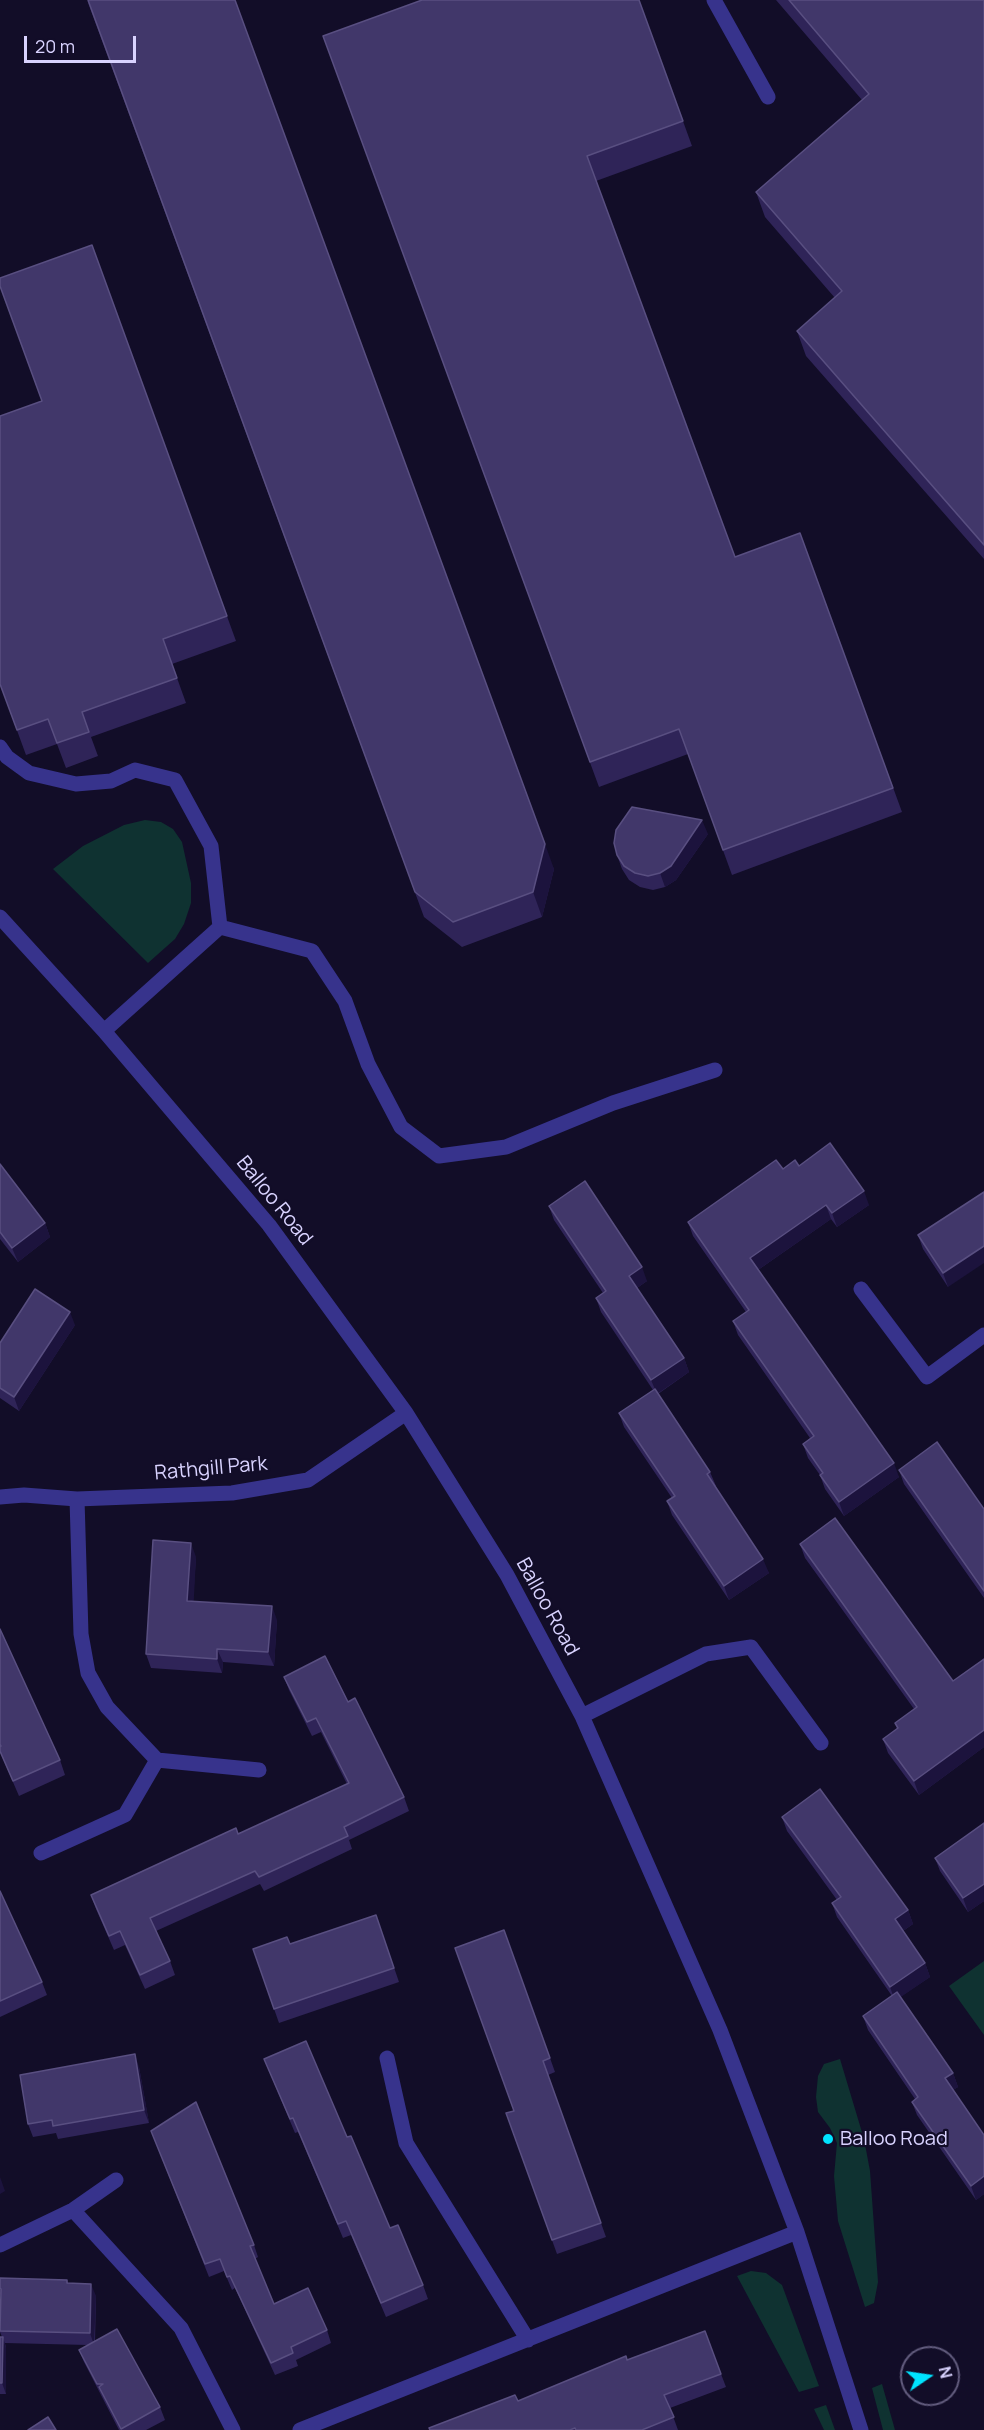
<!DOCTYPE html>
<html>
<head>
<meta charset="utf-8">
<style>
  body { margin:0 }
  #map { position:relative; width:984px; height:2430px; overflow:hidden; background:#120d28; font-family:Manrope,sans-serif }
  canvas { display:block }
  .north { position:absolute; left:900px; top:2346px; width:60px; height:60px; box-sizing:border-box; background:#120d28; border:2px solid #625c7e; border-radius:50%; rotate:77deg; font-size:16px; font-weight:700; line-height:24px; text-align:center; color:#d9d3ff }
  .north::after { content:''; display:block; margin:auto; width:21px; height:27px; background:#00e3fe; clip-path:polygon(50% 0,100% 100%,50% 72%,0 100%) }
  .scale { position:absolute; left:24px; top:36px; width:112px; height:27px; box-sizing:border-box; border:3px solid #d9d3ff; border-top:0; padding-left:8px; font-size:18px; line-height:21px; white-space:nowrap; color:#d9d3ff; -webkit-text-stroke:4px #120d28; paint-order:stroke }
</style>
</head>
<body>
<div id="map">
<canvas width="984" height="2430"></canvas>
<div class="north">N</div>
<div class="scale">20 m</div>
</div>
<script>
const c = document.querySelector('canvas').getContext('2d');
c.lineJoin = 'round';
function fillPath(path, color) { c.fillStyle = color; c.fill(path, 'evenodd'); }
const poly = rows => new Path2D(rows.map(r => 'M' + r).join(''));
function strokePath(path, color, width, dash) { c.strokeStyle = color; c.lineWidth = width; c.lineCap = dash ? 'butt' : 'round'; c.setLineDash(dash || []); c.stroke(path); }
function label(font, color, halo, rows, align = 'center') {
  c.font = font + ' Manrope,sans-serif'; c.lineWidth = 4.5; c.setLineDash([]); c.textBaseline = 'middle'; c.strokeStyle = halo; c.fillStyle = color; for (const [text, x, y, turn = 0] of rows) {
    c.save(); c.translate(x, y); c.rotate((+turn || 0) * Math.PI / 180); c.textAlign = isNaN(turn) ? turn : align; if (halo) c.strokeText(text, 0, 0); c.fillText(text, 0, 0); c.restore();
  }
}
fillPath(poly([
  [145,820,161,822,173,829,182,842,191,883,191,903,184,924,175,939,148,963,53,869,83,846,124,825],
  [984,1961,984,2035,949,1986],
  [840,2059,864,2139,870,2171,878,2282,874,2303,865,2307,838,2221,834,2176,837,2143,830,2128,818,2112,816,2097,818,2076,824,2064],
  [751,2271,766,2273,782,2285,819,2386,799,2392,737,2276],
  [882,2384,895,2430,883,2430,872,2388],
  [826,2405,835,2430,824,2430,814,2409]
]), '#0f3231');
strokePath(poly([
  [714,0,768,97],
  [0,747,7,757,29,773,76,784,111,781,135,770,175,780,211,846,220,927,104,1031],
  [0,917,104,1031,269,1225,406,1413,507,1575,582,1716,720,2030,797,2232,861,2430],
  [220,927,312,951,345,1001,368,1064,401,1127,439,1156,506,1147,613,1103,715,1070],
  [861,1289,927,1377,984,1335],
  [0,1497,24,1495,77,1499,232,1493,308,1480,406,1413],
  [77,1499,81,1634,88,1673,107,1707,157,1760,259,1770],
  [582,1716,706,1654,751,1647,821,1743],
  [41,1853,125,1815,157,1760],
  [387,2058,406,2143,528,2340],
  [73,2210,181,2328,233,2430],
  [0,2245,73,2210,116,2180],
  [300,2430,797,2232]
]), '#37338c', 15);
fillPath(poly([
  [87,0,554,869,542,917,462,947,424,917],
  [639,0,692,146,596,181,735,557,800,533,902,812,732,875,688,754,599,787,323,36],
  [776,0,984,0,984,559,806,356,797,331,835,298,765,217,756,192,862,100],
  [92,245,236,641,172,664,186,703,91,737,98,756,66,768,57,744,26,755,0,684,42,401],
  [708,834,676,880,665,887,653,890,640,887,629,880,622,869,617,855],
  [0,1164,45,1223,50,1237,18,1262,0,1239],
  [799,1166,869,1205,837,1227,831,1219,758,1270,899,1477,844,1516,825,1489,820,1475,808,1458,803,1444,810,1438,738,1335,733,1321,746,1312,693,1236,688,1222,783,1169],
  [984,1192,948,1287,923,1249,918,1235],
  [549,1206,647,1281,637,1288,684,1358,689,1372,658,1394,710,1472,716,1486,715,1486,769,1573,729,1600,672,1515,667,1501,672,1498,624,1427,619,1413,653,1390,601,1312,596,1298,603,1293,554,1220],
  [75,1325,19,1411,0,1398,0,1343],
  [899,1470,984,1509,984,1598,904,1484],
  [800,1544,953,1681,984,1659,984,1747,919,1795,888,1753,883,1739,897,1729,895,1723,914,1709,805,1558],
  [196,1557,193,1601,277,1620,274,1666,223,1662,222,1673,151,1668,146,1654],
  [0,1629,60,1760,65,1775,19,1796,0,1752],
  [284,1677,348,1702,404,1797,409,1811,349,1840,352,1849,264,1891,260,1884,156,1931,170,1961,175,1975,145,1989,125,1945,114,1950,96,1909,91,1895,238,1834,347,1784,321,1732,312,1736,289,1690],
  [782,1817,908,1910,913,1924,903,1931,925,1963,930,1977,900,1997,953,2073,958,2087,953,2090,984,2135,984,2194,976,2200,917,2115,912,2102,915,2099,868,2030,863,2016,892,1996,837,1917,832,1903,837,1900,787,1831],
  [984,1823,984,1901,968,1912,940,1871,935,1858],
  [0,1891,42,1982,47,1995,0,2017],
  [376,1915,399,1982,279,2023,253,1949,290,1944],
  [504,1930,555,2072,548,2075,606,2237,557,2254,506,2113,514,2111],
  [264,2059,347,2137,390,2228,423,2285,428,2299,386,2317,351,2235,343,2238,298,2132,295,2133],
  [139,2067,149,2123,58,2139,56,2133,33,2137,28,2124],
  [151,2131,254,2245,258,2257,255,2259,274,2304,327,2330,331,2343,296,2360,298,2366,275,2375,235,2288,232,2290,224,2271,209,2277],
  [0,2278,67,2280,68,2283,96,2296,95,2341,160,2407,165,2420,146,2430,119,2430,84,2362,79,2350,88,2345,5,2343,6,2348,6,2394,0,2394,0,2337,2,2337,0,2332,1,2295,0,2294],
  [627,2360,721,2374,726,2387,670,2408,678,2430,430,2430,518,2401]
]), '#2f2458');
fillPath(poly([
  [702,820,708,834,676,880,665,887,660,873],
  [545,844,554,869,542,917,533,892],
  [864,1191,869,1205,837,1227,832,1213],
  [826,1205,831,1219,755,1272,750,1258],
  [45,1223,50,1237,18,1262,12,1248],
  [984,1246,984,1263,948,1287,943,1273],
  [642,1267,647,1281,634,1290,629,1276],
  [70,1312,75,1325,19,1411,14,1397],
  [684,1358,689,1372,657,1394,651,1380],
  [894,1463,899,1477,844,1516,839,1502],
  [191,1543,196,1557,193,1615,187,1601],
  [763,1559,769,1573,729,1600,724,1586],
  [272,1606,277,1620,274,1666,268,1652],
  [217,1649,223,1662,222,1673,217,1659],
  [984,1730,984,1747,919,1795,914,1781],
  [984,1884,984,1901,968,1912,963,1898],
  [908,1910,913,1924,900,1933,895,1919],
  [925,1963,930,1977,895,2001,890,1987],
  [135,2054,139,2067,149,2123,144,2110],
  [953,2073,958,2087,950,2092,945,2078],
  [984,2176,984,2194,976,2200,971,2186],
  [0,2177,5,2191,0,2194],
  [91,2284,96,2296,94,2345,90,2333],
  [3,2337,6,2348,6,2394,2,2383]
]), '#1c133d');
const building = poly([
  [88,0,235,0,545,844,533,892,453,922,415,892,88,0],
  [422,0,639,0,683,121,587,156,735,557,800,533,893,788,723,850,679,729,590,762,323,36,422,0],
  [789,0,984,0,984,545,797,331,842,291,756,192,869,94,789,0],
  [92,245,227,616,163,639,177,678,82,712,89,732,57,743,48,719,17,730,0,684,0,416,42,401,0,286,0,278,92,245],
  [632,807,702,820,671,866,660,873,648,876,635,873,624,866,617,855,614,843,616,830,632,807],
  [830,1143,864,1191,832,1213,826,1205,750,1258,894,1463,839,1502,820,1475,823,1473,803,1444,814,1436,733,1321,749,1310,688,1222,776,1160,783,1169,795,1160,799,1166,830,1143],
  [0,1164,45,1223,12,1248,0,1232,0,1164],
  [585,1181,642,1267,629,1276,684,1358,651,1380,596,1298,606,1291,549,1206,585,1181],
  [984,1192,984,1246,943,1273,918,1235,984,1192],
  [35,1289,70,1312,14,1397,0,1388,0,1343,35,1289],
  [655,1389,710,1472,707,1474,763,1559,724,1586,667,1501,675,1496,619,1413,655,1389],
  [937,1442,984,1509,984,1591,899,1470,937,1442],
  [835,1518,953,1681,984,1659,984,1730,914,1781,883,1739,898,1728,895,1723,917,1707,800,1544,835,1518],
  [153,1540,191,1543,187,1601,272,1606,268,1652,217,1649,217,1659,146,1654,153,1540],
  [0,1629,60,1760,13,1781,0,1751,0,1747,1,1746,0,1744,0,1629],
  [325,1656,348,1702,355,1698,404,1797,344,1827,348,1836,259,1877,255,1871,150,1918,170,1961,140,1975,120,1931,109,1936,91,1895,236,1828,238,1834,349,1783,316,1718,307,1722,284,1677,325,1656],
  [820,1789,908,1910,895,1919,925,1963,890,1987,832,1903,841,1897,782,1817,820,1789],
  [984,1823,984,1884,963,1898,935,1858,984,1823],
  [0,1891,42,1982,0,2001,0,1891],
  [376,1915,394,1968,274,2009,253,1949,287,1937,290,1944,376,1915],
  [504,1930,550,2058,543,2061,601,2223,552,2240,506,2113,514,2111,455,1948,504,1930],
  [897,1992,953,2073,945,2078,984,2135,984,2176,971,2186,912,2102,918,2097,863,2016,897,1992],
  [306,2041,347,2137,351,2136,390,2228,398,2225,423,2285,381,2303,346,2221,338,2224,293,2118,290,2119,264,2059,306,2041],
  [135,2054,144,2110,53,2126,52,2120,28,2124,20,2075,135,2054],
  [196,2102,254,2245,250,2246,274,2304,308,2288,327,2330,291,2347,293,2353,271,2363,230,2276,227,2277,220,2259,205,2264,151,2131,196,2102],
  [0,2278,67,2280,67,2283,91,2284,90,2333,0,2331,1,2289,0,2288,0,2278],
  [117,2329,160,2407,121,2429,99,2387,103,2384,97,2384,79,2350,117,2329],
  [705,2331,721,2374,664,2395,674,2417,642,2430,576,2430,575,2428,570,2430,430,2430,429,2428,515,2395,518,2401,626,2356,627,2360,705,2331],
  [0,2337,3,2337,2,2383,0,2383,0,2337],
  [48,2417,56,2430,28,2430,48,2417]
]);
fillPath(building, '#41376a');
strokePath(building, '#594f81', 1.5);
for (const [x, y, r, color] of [
  [828,2139,6,"#00e3fe"]
]) { const dot = new Path2D(); dot.arc(x, y, r, 0, 2 * Math.PI); c.fillStyle = color; c.fill(dot); strokePath(dot, '#120d28', 2); }
label('20px', '#d9d3ff', '#120d28', [
  ["Balloo Road",274,1201,51],
  ["Rathgill Park",211,1469,-5],
  ["Balloo Road",547,1607,61]
]);
label('20px', '#d9d3ff', '#120d28', [
  ["Balloo Road",840,2139]
], 'left');
</script>
</body>
</html>
